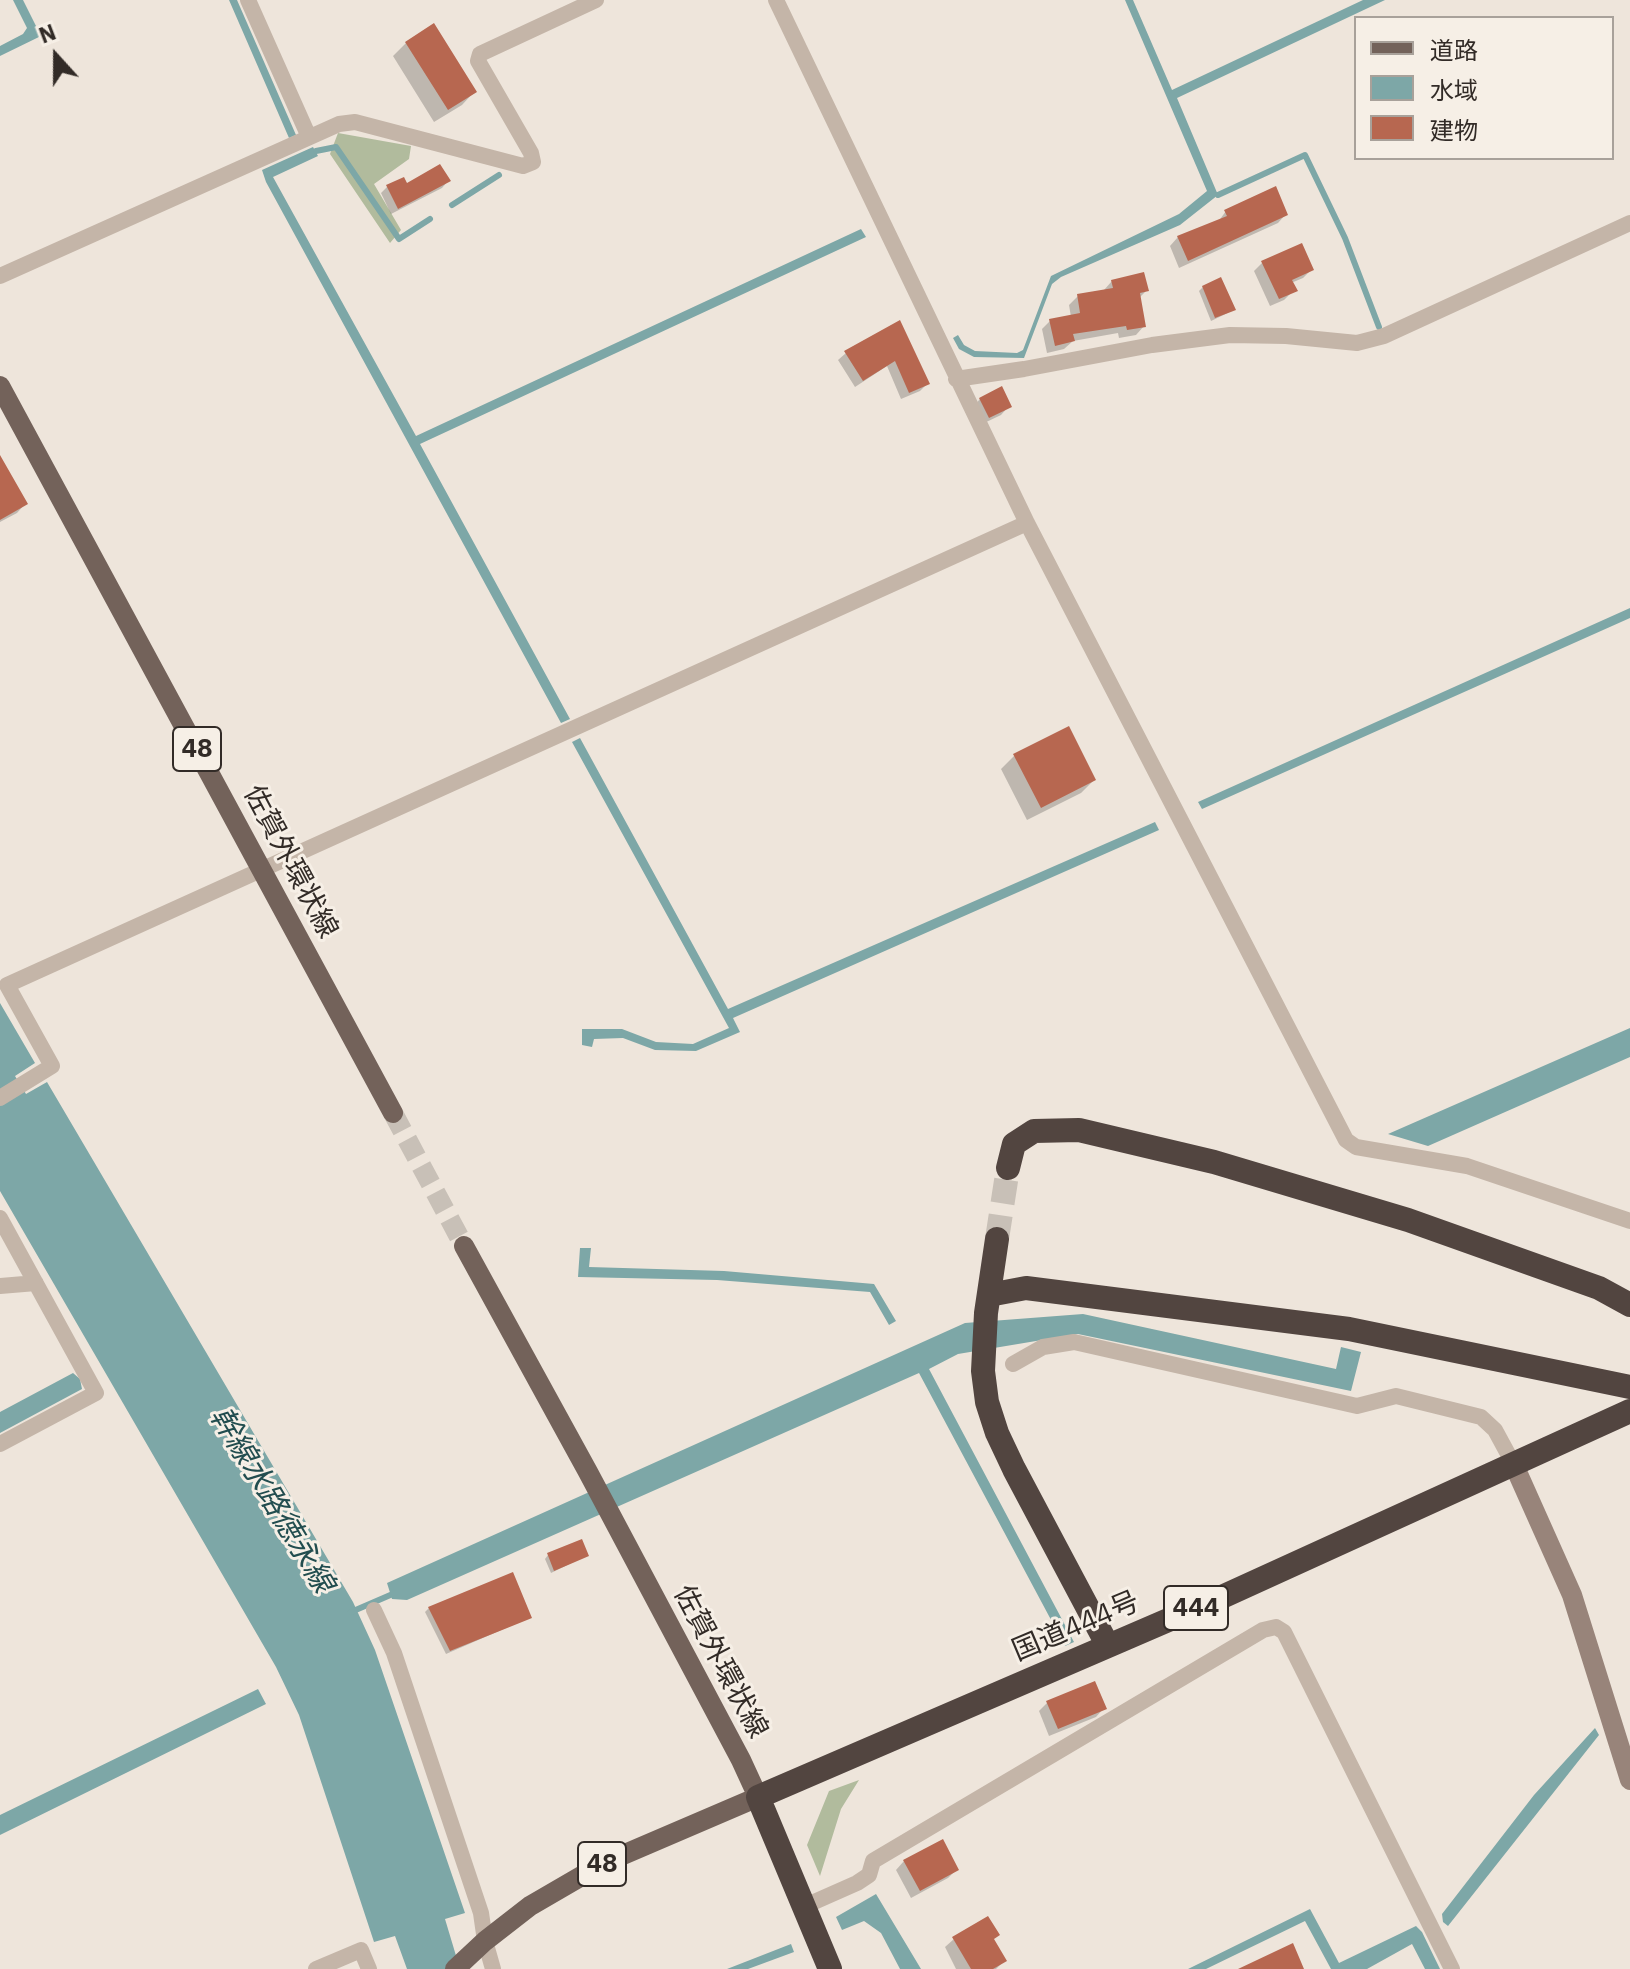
<!DOCTYPE html>
<html>
<head>
<meta charset="utf-8">
<style>
  body { margin:0 }
  #map { position:relative; width:1630px; height:1969px; overflow:hidden; background:#eee5db; font-family:"IBM Plex Sans","Noto Sans JP",sans-serif }
  canvas { display:block }
  .legend { position:absolute; left:1354px; top:16px; width:260px; height:144px; box-sizing:border-box; background:#f6efe6; border:2px solid #a8a19a; margin:0; padding:10px 14px; list-style:none; font-size:24px; color:#322b27 }
  .legend li { display:flex; align-items:center; gap:16px; height:40px }
  .legend b { width:40px; border:2px solid #a8a19a }
  .north { position:absolute; left:16px; top:16px; width:80px; height:80px; -webkit-text-stroke:6px #f6efe6; paint-order:stroke; rotate:339deg; font-size:22px; font-weight:700; line-height:32px; text-align:center; color:#322b27 }
  .north::after { content:''; display:block; margin:auto; width:28px; height:36px; background:#322b27; clip-path:polygon(50% 0,100% 100%,50% 72%,0 100%) }
</style>
</head>
<body>
<div id="map">
<canvas width="1630" height="1969"></canvas>
<ul class="legend">
<li><b style="height:10px;background:#73625a"></b>道路</li>
<li><b style="height:22px;background:#7da7a7"></b>水域</li>
<li><b style="height:22px;background:#b76750"></b>建物</li>
</ul>
<div class="north">N</div>
</div>
<script>
const c = document.querySelector('canvas').getContext('2d');
c.lineJoin = 'round';
function fillPath(path, color) { c.fillStyle = color; c.fill(path, 'evenodd'); }
const poly = rows => new Path2D(rows.map(r => 'M' + r).join(''));
function strokePath(path, color, width, dash) { c.strokeStyle = color; c.lineWidth = width; c.lineCap = dash ? 'butt' : 'round'; c.setLineDash(dash || []); c.stroke(path); }
function label(font, color, halo, rows, align = 'center') {
  c.font = font + ' "IBM Plex Sans","Noto Sans JP",sans-serif'; c.lineWidth = 6; c.setLineDash([]); c.textBaseline = 'middle'; c.strokeStyle = halo; c.fillStyle = color; for (const [text, x, y, turn = 0] of rows) {
    c.save(); c.translate(x, y); c.rotate((+turn || 0) * Math.PI / 180); c.textAlign = isNaN(turn) ? turn : align; if (halo) c.strokeText(text, 0, 0); c.fillText(text, 0, 0); c.restore();
  }
}
fillPath(poly([
  [338,133,411,146,409,159,374,184,401,230,390,243,330,154],
  [859,1780,841,1809,820,1876,807,1845,829,1791]
]), '#b1bb9d');
fillPath(poly([
  [13,0,23,0,41,36,0,56,0,46,23,34,27,28],
  [229,0,237,0,296,135,289,138],
  [1125,0,1133,0,1172,90,1363,0,1385,0,1177,98,1218,195,1180,225,1061,277,1052,284,1024,358,974,357,959,349,953,338,958,335,964,345,975,351,1017,353,1023,350,1051,276,1179,214,1207,191],
  [313,147,318,156,273,177,416,436,861,229,866,237,420,444,570,719,561,723,266,182,262,170],
  [1630,608,1630,618,1202,809,1198,802],
  [580,738,728,1009,1155,822,1159,830,733,1018,740,1032,696,1051,655,1050,623,1038,594,1039,592,1047,582,1045,582,1029,622,1029,656,1042,693,1044,729,1028,572,742],
  [0,1003,35,1063,15,1076,26,1094,47,1082,353,1602,375,1650,465,1913,445,1919,460,1969,407,1969,395,1936,374,1942,299,1715,276,1667,0,1191],
  [1630,1028,1630,1057,1428,1146,1388,1134],
  [580,1248,591,1248,589,1267,724,1271,874,1284,896,1321,889,1325,870,1292,717,1280,578,1277],
  [1083,1314,1336,1369,1341,1347,1361,1352,1351,1391,1078,1334,958,1354,929,1369,1074,1642,1065,1646,919,1373,407,1600,392,1599,387,1583,965,1323],
  [73,1373,80,1379,82,1389,0,1433,0,1412],
  [258,1689,266,1704,0,1835,0,1815],
  [1595,1728,1599,1735,1448,1926,1443,1922,1442,1914,1534,1795],
  [876,1894,921,1969,900,1969,881,1933,864,1921,842,1930,836,1917],
  [1310,1909,1339,1963,1416,1926,1422,1932,1440,1969,1425,1969,1412,1944,1367,1969,1331,1969,1305,1921,1206,1969,1188,1969],
  [791,1944,794,1952,748,1969,727,1969]
]), '#7da7a7');
fillPath(poly([
  [406,43,475,91,462,105,434,122,393,56],
  [448,181,442,188,391,214,381,193,387,187],
  [1226,211,1286,214,1278,223,1179,268,1170,246,1178,237,1218,222],
  [1262,263,1312,269,1303,278,1291,283,1293,291,1284,300,1270,306,1254,271],
  [1112,281,1146,291,1139,298,1144,326,1136,335,1119,338,1118,333,1073,341,1064,349,1047,353,1042,329,1050,321,1071,317,1069,305,1078,296,1104,290],
  [1203,287,1234,310,1211,321,1199,291],
  [899,323,928,383,920,391,901,399,887,366,855,387,838,360,846,353],
  [980,399,1009,406,1001,415,980,425,972,408],
  [0,478,25,504,17,513,0,522],
  [1014,756,1094,780,1081,793,1027,820,1001,769],
  [548,1555,586,1556,551,1573,545,1559],
  [429,1608,529,1618,446,1654,425,1612],
  [1047,1703,1104,1708,1096,1717,1049,1736,1039,1711],
  [904,1861,957,1869,948,1878,911,1898,896,1870],
  [954,1939,992,1940,1004,1961,996,1969,956,1969,945,1947]
]), '#0003');
strokePath(poly([
  [316,151,336,147,399,239,430,219],
  [1218,195,1305,155,1345,238,1379,327],
  [452,205,499,175],
  [351,1612,395,1593]
]), '#7da7a7', 6);
fillPath(poly([
  [434,23,477,92,448,110,405,42],
  [440,164,451,181,398,209,386,185,404,177,407,183],
  [1276,186,1288,215,1188,261,1177,236,1227,216,1224,210],
  [1302,243,1314,270,1292,280,1298,291,1279,299,1261,261],
  [1144,272,1149,291,1140,293,1146,327,1127,330,1126,326,1073,334,1075,341,1055,346,1049,319,1080,313,1077,294,1113,288,1111,280],
  [1221,277,1236,310,1215,318,1202,286],
  [900,320,930,384,909,393,895,361,863,381,844,351],
  [1002,386,1012,407,989,418,979,398],
  [0,455,28,504,0,520],
  [1069,726,1096,780,1041,808,1013,754],
  [582,1539,589,1556,554,1571,547,1553],
  [513,1572,532,1618,450,1651,428,1607],
  [1095,1681,1107,1709,1058,1729,1046,1701],
  [943,1839,959,1870,920,1891,903,1860],
  [988,1916,1000,1935,994,1939,1007,1961,993,1969,971,1969,952,1937],
  [1293,1943,1304,1969,1238,1969]
]), '#b76750');
strokePath(poly([
  [393,1113,464,1246]
]), '#c8c0b7', 20, [20, 10]);
strokePath(poly([
  [997,1239,1008,1168]
]), '#c8c0b7', 24, [24, 12]);
strokePath(poly([
  [248,0,309,137],
  [776,0,1027,523,1346,1140,1356,1147,1467,1166,1630,1221],
  [0,276,339,124,355,122,523,166,533,162,531,153,478,61,480,54,596,0],
  [956,379,1024,369,1152,345,1230,335,1286,336,1357,343,1384,336,1630,223],
  [0,1098,52,1066,7,985,1027,523],
  [0,1218,96,1393,0,1444],
  [0,1286,36,1283],
  [1013,1364,1043,1347,1074,1342,1357,1406,1396,1396,1481,1417,1495,1430,1514,1465],
  [374,1610,394,1653,481,1913,485,1941,493,1969],
  [805,1906,857,1883,869,1875,873,1861,1263,1630,1276,1627,1284,1632,1452,1969],
  [316,1969,361,1950,369,1969]
]), '#c4b5a8', 16);
strokePath(poly([
  [1514,1465,1572,1595,1630,1780]
]), '#98847a', 20);
strokePath(poly([
  [0,386,393,1113],
  [455,1969,485,1941,530,1906,604,1863,758,1797,741,1760,588,1472,464,1246]
]), '#73625a', 20);
strokePath(poly([
  [1008,1168,1014,1144,1034,1131,1079,1130,1214,1162,1408,1220,1599,1288,1630,1305],
  [997,1239,986,1313,983,1371,987,1402,997,1433,1014,1469,1108,1646],
  [989,1295,1026,1288,1349,1329,1630,1387],
  [830,1969,758,1797,1224,1596,1630,1411]
]), '#524540', 24);
for (const [x, y, w] of [
  [197,749,48],
  [1196,1608,64],
  [602,1864,48]
]) { const box = new Path2D(); box.roundRect(x - w / 2, y - 22, w, 44, 6); c.fillStyle = '#f6efe6'; c.fill(box); strokePath(box, '#322b27', 2); }
label('bold 26px', '#322b27', null, [
  ["48",197,749],
  ["444",1196,1608],
  ["48",602,1864]
]);
label('28px', '#322b27', '#f6efe6', [
  ["佐賀外環状線",290,862,62],
  ["国道444号",1076,1627,-23],
  ["佐賀外環状線",720,1662,62]
]);
label('italic 30px', '#224d4f', '#f6efe6', [
  ["幹線水路徳永線",271,1500,59]
]);
</script>
</body>
</html>
